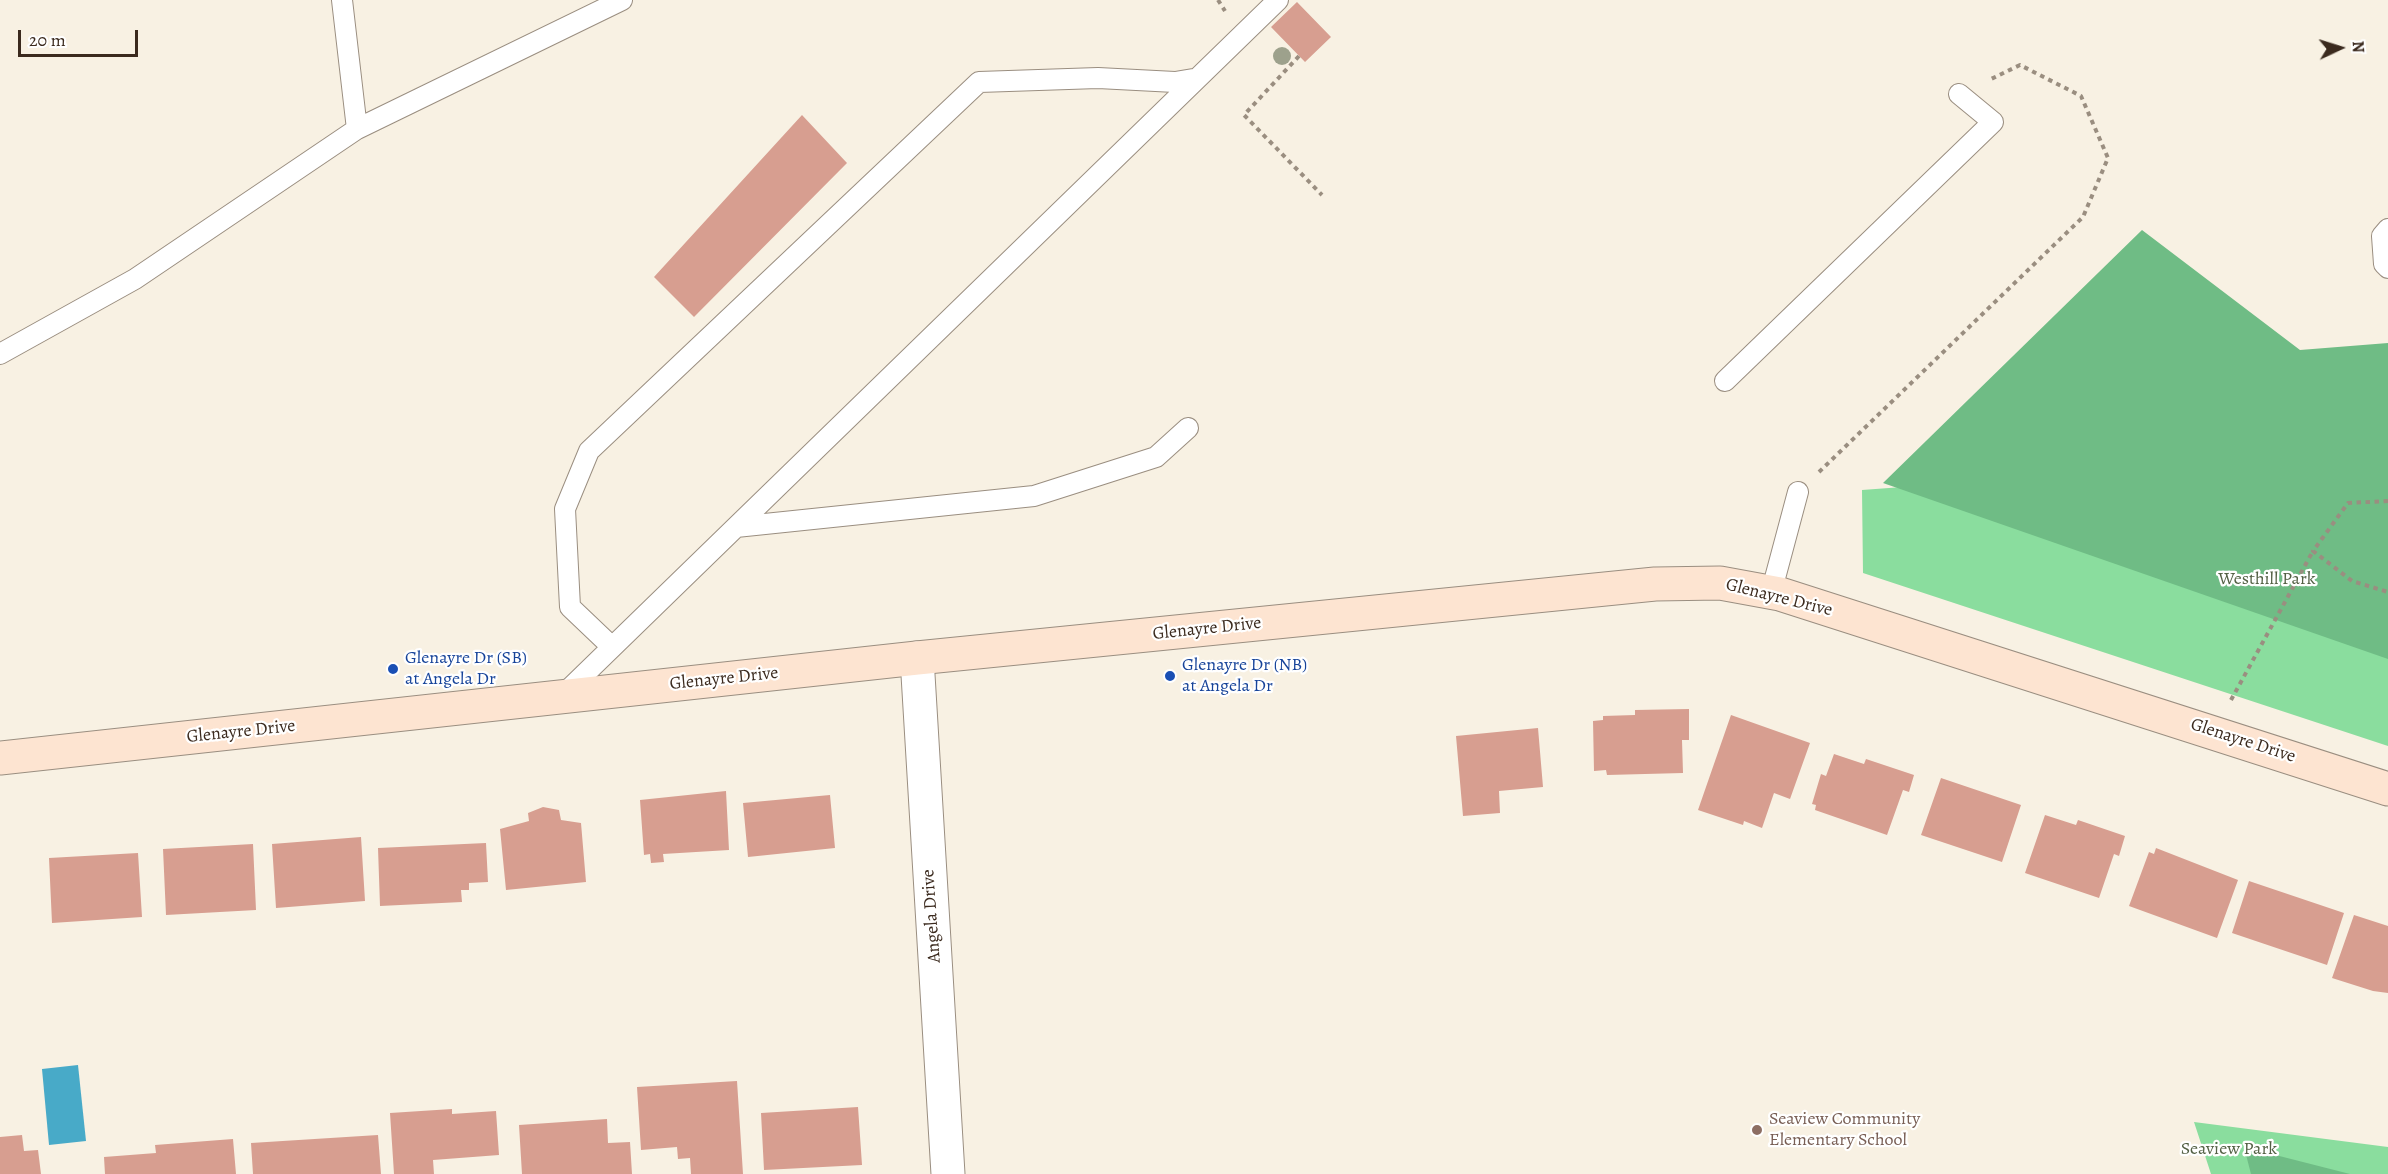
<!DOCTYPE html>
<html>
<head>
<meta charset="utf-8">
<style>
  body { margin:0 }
  #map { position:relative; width:2388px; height:1174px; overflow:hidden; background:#f8f1e3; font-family:Alegreya,serif }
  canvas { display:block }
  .north { position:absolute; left:2310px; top:18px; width:60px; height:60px; -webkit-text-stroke:4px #fff; paint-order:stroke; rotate:86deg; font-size:16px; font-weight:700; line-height:24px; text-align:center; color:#3b2a1e }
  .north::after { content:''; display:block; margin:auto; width:21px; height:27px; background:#3b2a1e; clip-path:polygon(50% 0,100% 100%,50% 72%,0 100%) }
  .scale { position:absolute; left:18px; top:30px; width:120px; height:27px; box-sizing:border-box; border:3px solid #3b2a1e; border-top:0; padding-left:8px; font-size:18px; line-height:21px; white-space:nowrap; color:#3b2a1e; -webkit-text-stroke:4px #fff; paint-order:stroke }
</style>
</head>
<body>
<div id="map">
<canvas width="2388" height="1174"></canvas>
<div class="north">N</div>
<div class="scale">20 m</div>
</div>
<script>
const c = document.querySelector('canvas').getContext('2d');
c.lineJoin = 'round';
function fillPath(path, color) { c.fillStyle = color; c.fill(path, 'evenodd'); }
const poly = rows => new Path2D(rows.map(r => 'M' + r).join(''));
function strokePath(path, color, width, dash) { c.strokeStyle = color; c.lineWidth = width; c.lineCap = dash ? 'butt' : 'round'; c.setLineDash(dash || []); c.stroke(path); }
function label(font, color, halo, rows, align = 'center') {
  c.font = font + ' Alegreya,serif'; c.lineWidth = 4.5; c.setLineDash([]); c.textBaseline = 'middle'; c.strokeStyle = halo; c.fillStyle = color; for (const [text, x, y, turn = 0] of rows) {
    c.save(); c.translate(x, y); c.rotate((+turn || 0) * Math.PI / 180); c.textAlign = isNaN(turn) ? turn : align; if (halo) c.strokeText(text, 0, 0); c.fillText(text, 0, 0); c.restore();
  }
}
fillPath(poly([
  [2388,451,2388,746,1863,573,1862,490],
  [2194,1122,2388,1147,2388,1174,2211,1174]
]), '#8add9e');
fillPath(poly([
  [2142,230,2300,350,2388,343,2388,659,1883,483],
  [2244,1147,2350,1174,2251,1174]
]), '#6fbc85');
fillPath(poly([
  [78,1065,86,1141,49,1145,42,1069]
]), '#48aac8');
fillPath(poly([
  [1297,2,1331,37,1305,62,1271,27],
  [802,115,847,163,694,317,654,277],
  [1689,709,1689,740,1682,740,1683,773,1607,775,1606,770,1594,771,1593,721,1603,720,1603,716,1635,715,1635,710],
  [1731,715,1810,743,1790,799,1774,793,1762,828,1744,821,1743,825,1698,810],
  [1538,728,1543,787,1499,791,1500,813,1463,816,1456,736],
  [1834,754,1864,764,1866,759,1914,775,1909,792,1903,790,1887,835,1815,810,1816,805,1812,804,1821,774,1826,776],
  [1941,778,2021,805,2002,862,1921,835],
  [726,791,729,850,663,854,664,862,651,863,650,854,644,855,640,800],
  [830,795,835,848,748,857,743,803],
  [543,807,559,810,561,820,581,823,586,882,506,890,500,829,529,821,528,813],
  [2045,815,2076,825,2078,820,2125,836,2119,856,2114,854,2099,898,2025,873],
  [361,837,365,901,276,908,272,844],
  [486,843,488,882,469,883,469,890,461,890,462,902,380,906,378,848],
  [253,844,256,910,166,915,163,849],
  [2156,848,2238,880,2217,938,2129,906,2149,852,2154,854],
  [138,853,142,917,52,923,49,858],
  [2249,881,2344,913,2327,965,2232,933],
  [2354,915,2388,926,2388,993,2373,991,2332,978],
  [737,1081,743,1174,691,1174,690,1158,678,1159,677,1147,641,1150,637,1087],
  [858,1107,862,1165,764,1170,761,1113],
  [452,1109,452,1114,496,1111,499,1155,433,1160,434,1174,394,1174,390,1113],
  [607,1119,608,1143,630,1142,632,1174,522,1174,519,1125],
  [22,1135,24,1151,38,1150,41,1174,0,1174,0,1137],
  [378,1135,381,1174,253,1174,251,1143],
  [233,1139,236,1174,105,1174,104,1157,156,1153,155,1145]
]), '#d79e90');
const lane = poly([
  [342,0,357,129],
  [2388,229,2382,236,2384,264,2388,268],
  [0,354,135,279,357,129,622,0],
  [1725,381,1993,122,1959,94],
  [736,527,1034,496,1156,457,1188,428],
  [1771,593,1798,492],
  [612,647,570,607,565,509,589,451,979,82,1098,78,1175,82,1193,79],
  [561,697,1278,0]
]);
const street = poly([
  [917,658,948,1174]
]);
const secondary = poly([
  [0,758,917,658,1655,584,1720,583,1780,594,2388,789]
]);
strokePath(lane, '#9a8e80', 22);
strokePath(street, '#9a8e80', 35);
strokePath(secondary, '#9a8e80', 35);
strokePath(poly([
  [1218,0,1225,11],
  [1299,56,1244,115,1322,195],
  [1819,472,2083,217,2108,158,2081,96,2020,65,1989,80],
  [2388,501,2348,503,2313,551,2352,581,2388,592],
  [2231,700,2313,551]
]), '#9a8e80', 4, [4.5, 4.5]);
strokePath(lane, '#fff', 20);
strokePath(street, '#fff', 33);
strokePath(secondary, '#fde4d1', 33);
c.fillStyle = '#9da18c';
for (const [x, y] of [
  [1282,56]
]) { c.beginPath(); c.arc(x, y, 9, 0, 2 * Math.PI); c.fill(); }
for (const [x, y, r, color] of [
  [393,669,6,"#1a4fb4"],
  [1170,676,6,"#1a4fb4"],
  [1757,1130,6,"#8d6e63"]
]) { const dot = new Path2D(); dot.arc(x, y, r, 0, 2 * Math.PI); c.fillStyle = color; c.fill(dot); strokePath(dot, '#fff', 2); }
label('18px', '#536044', '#fff', [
  ["Westhill Park",2267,580],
  ["Seaview Park",2229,1150]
]);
label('18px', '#3b2a1e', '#fff', [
  ["Glenayre Drive",1779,598,14],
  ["Glenayre Drive",1207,629,-6],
  ["Glenayre Drive",724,679,-6],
  ["Glenayre Drive",241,732,-6],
  ["Glenayre Drive",2243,741,18],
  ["Angela Drive",932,916,-94]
]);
label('18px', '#164399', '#fff', [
  ["Glenayre Dr (SB)",405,659],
  ["at Angela Dr",405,680],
  ["Glenayre Dr (NB)",1182,666],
  ["at Angela Dr",1182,687]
], 'left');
label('18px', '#785e54', '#fff', [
  ["Seaview Community",1769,1120],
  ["Elementary School",1769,1141]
], 'left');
</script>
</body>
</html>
